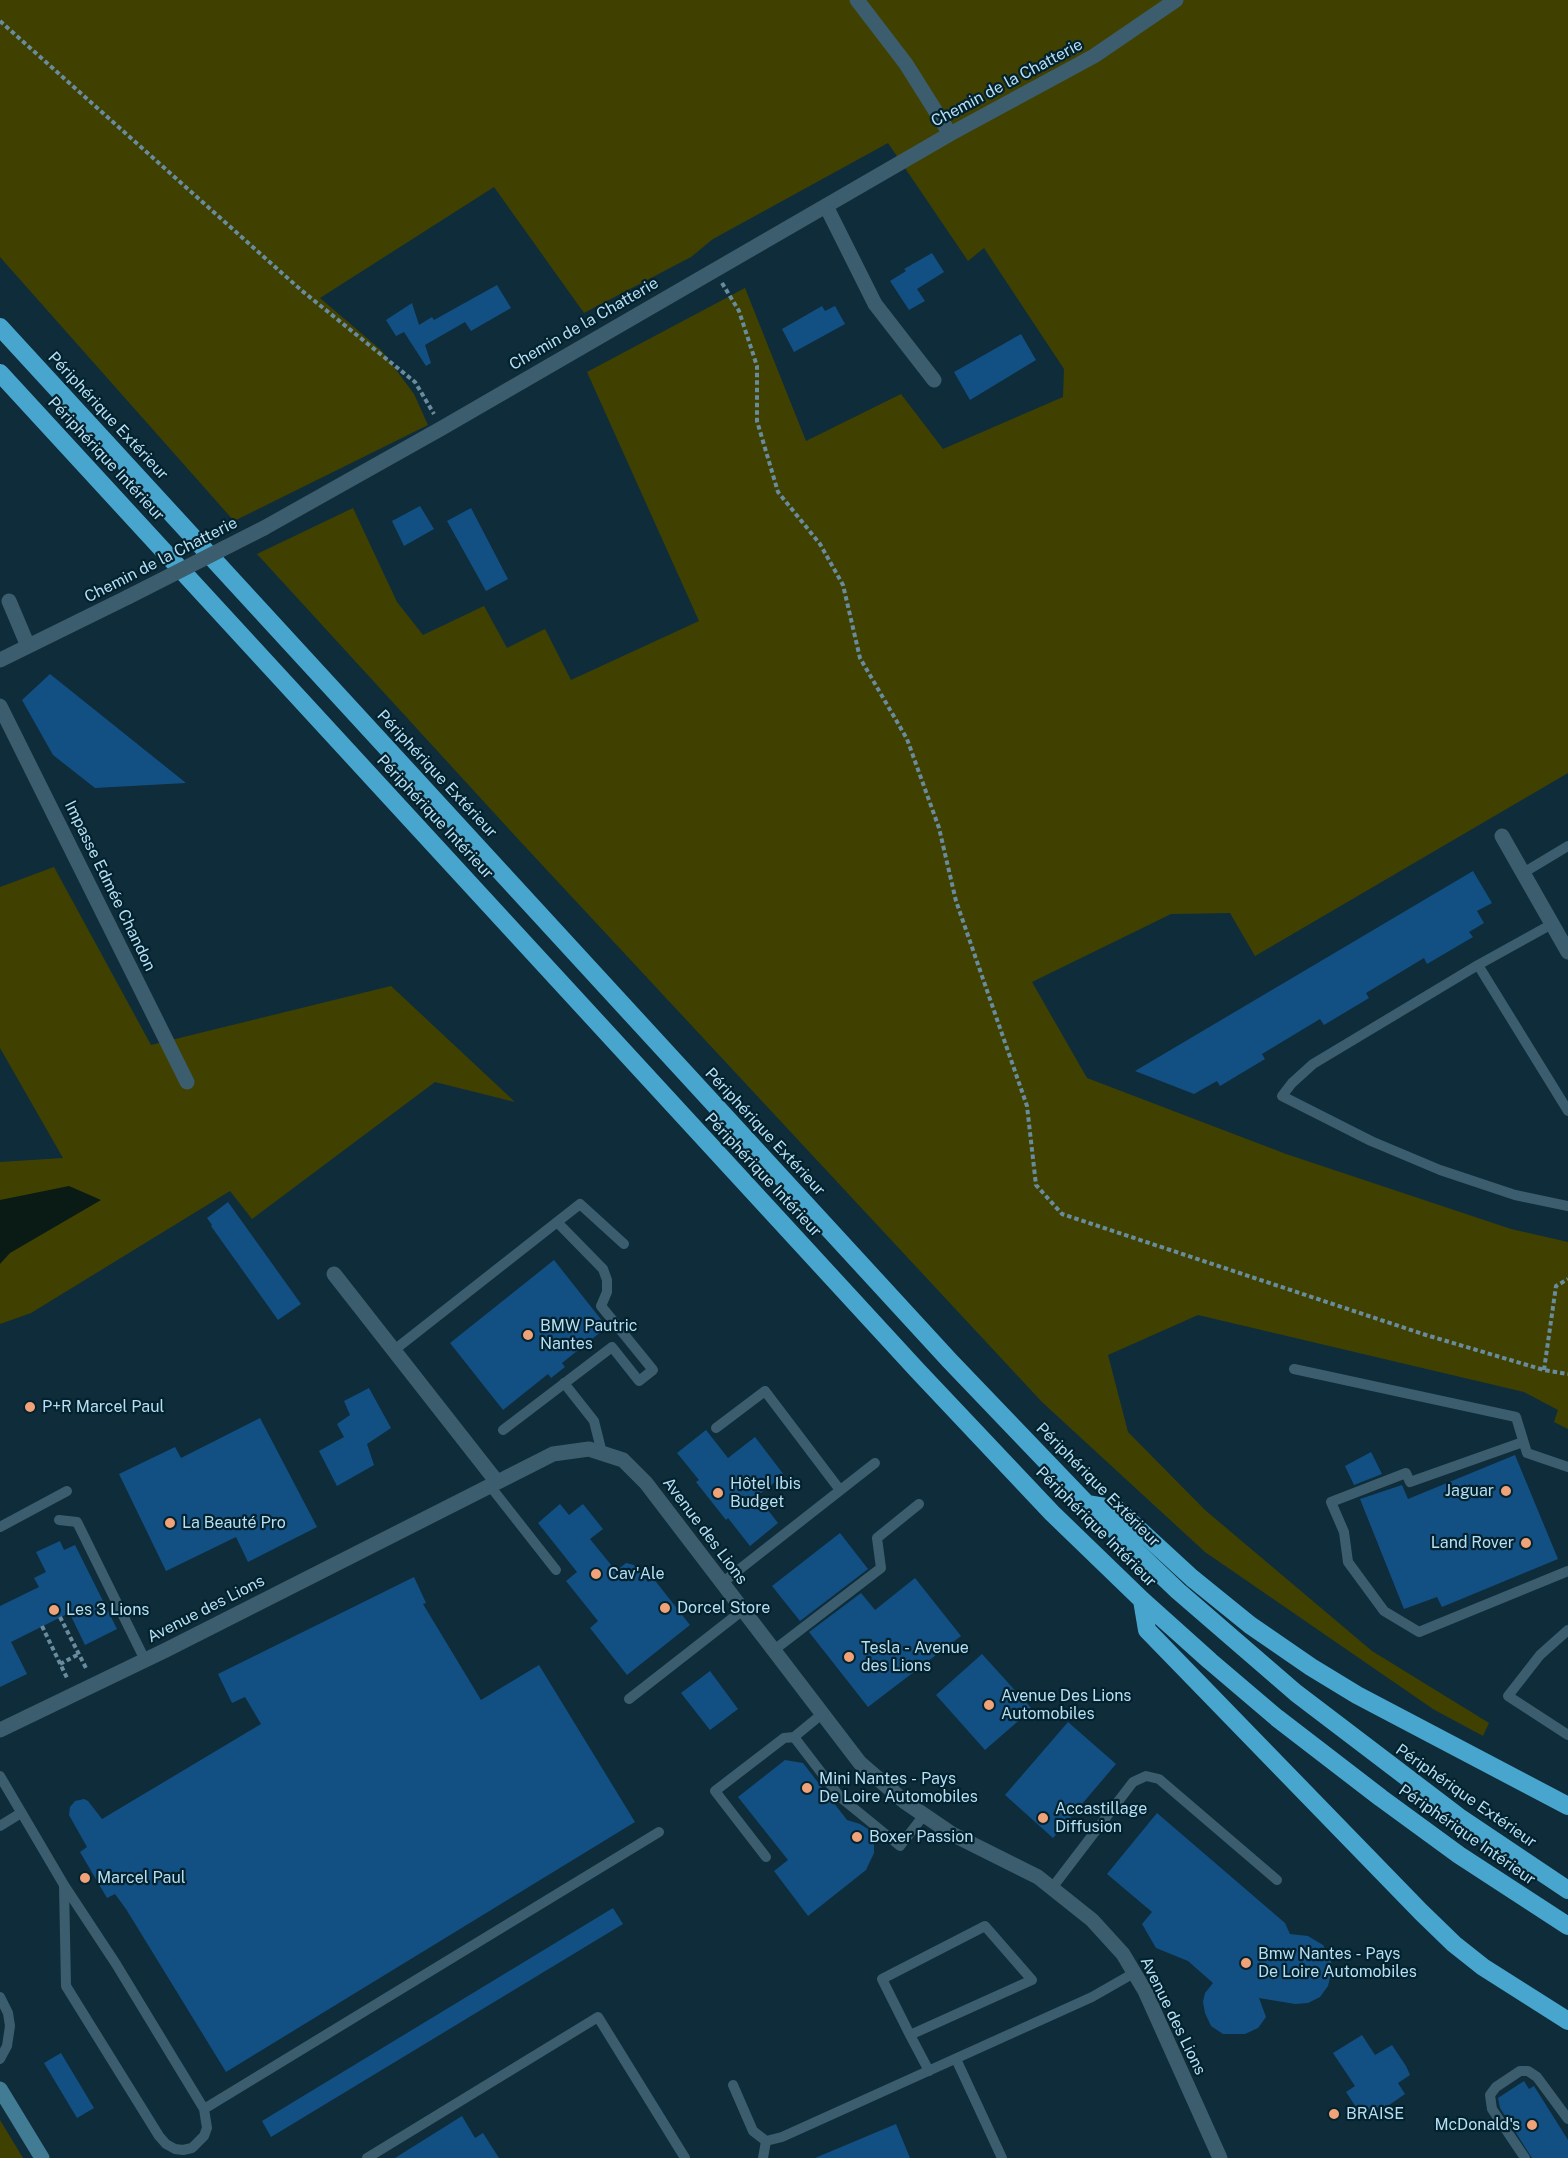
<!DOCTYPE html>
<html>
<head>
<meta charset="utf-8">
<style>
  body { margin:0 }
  canvas { display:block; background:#0e2c39 }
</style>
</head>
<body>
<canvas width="1568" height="2158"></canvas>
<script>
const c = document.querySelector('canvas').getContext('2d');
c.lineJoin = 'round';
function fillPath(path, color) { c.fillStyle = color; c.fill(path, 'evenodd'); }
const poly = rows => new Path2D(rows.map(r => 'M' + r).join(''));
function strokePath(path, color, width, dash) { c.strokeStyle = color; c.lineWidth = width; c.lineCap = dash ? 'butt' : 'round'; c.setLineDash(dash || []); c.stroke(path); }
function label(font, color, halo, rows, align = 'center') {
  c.font = font + ' "Public Sans",sans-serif'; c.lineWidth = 4.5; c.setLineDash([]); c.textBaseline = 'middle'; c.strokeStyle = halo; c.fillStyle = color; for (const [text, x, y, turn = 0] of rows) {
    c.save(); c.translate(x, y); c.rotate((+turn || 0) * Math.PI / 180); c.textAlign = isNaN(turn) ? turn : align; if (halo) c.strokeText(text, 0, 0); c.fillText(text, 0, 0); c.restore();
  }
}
fillPath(poly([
  [0,0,1568,0,1568,773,1255,956,1230,913,1171,914,1032,982,1087,1078,1286,1154,1511,1229,1568,1242,1568,1429,1554,1422,1558,1410,1524,1392,1198,1315,1108,1355,1128,1432,1205,1510,1372,1651,1489,1723,1483,1736,1433,1709,1205,1552,1042,1402,518,839,257,554,353,508,397,602,423,635,484,606,507,648,545,629,571,680,699,621,587,372,745,288,806,441,901,394,943,449,1063,397,1064,369,984,248,968,261,888,143,713,239,691,257,584,313,494,187,320,298,382,351,414,394,428,425,234,521,0,257],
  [54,867,151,1045,391,986,515,1102,435,1082,252,1219,230,1191,31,1313,0,1324,0,1162,63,1158,0,1048,0,887],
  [0,2120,23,2158,0,2158]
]), '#404000');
fillPath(poly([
  [69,1186,101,1200,10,1253,0,1264,0,1200]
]), '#0a1b15');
fillPath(poly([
  [932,253,944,272,917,289,925,301,909,310,890,281,906,271,904,269],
  [497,285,511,308,471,331,465,322,425,345,431,363,426,366,404,332,396,336,386,320,412,303,419,325,432,317,434,320],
  [822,306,825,311,835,306,845,324,794,352,782,329],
  [1021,334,1036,360,970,400,954,372],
  [420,506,434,529,404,546,392,521],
  [471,508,508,579,486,591,447,521],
  [50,674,186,783,95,788,53,755,22,700],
  [1473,871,1492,903,1477,911,1484,923,1469,932,1473,937,1427,964,1424,958,1366,993,1369,998,1324,1025,1320,1019,1262,1054,1265,1059,1220,1086,1217,1081,1194,1094,1135,1071],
  [228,1202,301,1304,278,1320,211,1226,212,1225,207,1218],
  [554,1260,607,1327,562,1363,565,1367,551,1378,548,1374,503,1410,450,1343],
  [369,1388,391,1428,367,1444,374,1465,337,1486,319,1451,344,1437,337,1424,350,1415,344,1401],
  [260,1418,317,1527,248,1562,236,1537,166,1571,119,1474,175,1447,181,1458],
  [706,1430,728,1458,755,1437,784,1475,757,1496,778,1523,750,1546,728,1518,726,1520,696,1482,699,1480,677,1453],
  [1371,1452,1382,1474,1354,1485,1345,1466],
  [1515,1455,1558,1559,1442,1607,1437,1597,1404,1609,1360,1499,1402,1485,1408,1499],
  [560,1504,569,1515,583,1504,603,1529,590,1539,616,1571,626,1563,634,1565,648,1582,653,1578,690,1625,627,1675,590,1628,598,1621,566,1581,577,1572,538,1523],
  [840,1533,868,1569,800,1621,772,1586],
  [60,1541,64,1550,75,1545,117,1629,85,1645,70,1614,67,1614,11,1642,27,1674,0,1687,0,1606,39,1587,34,1578,46,1572,36,1552],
  [414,1577,426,1603,423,1604,481,1700,539,1665,635,1822,226,2072,126,1909,115,1894,107,1898,80,1852,87,1847,69,1815,70,1807,75,1801,84,1799,88,1801,102,1819,261,1724,245,1697,232,1703,218,1674],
  [915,1578,961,1636,868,1707,809,1632,861,1593,875,1610],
  [982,1654,1032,1709,985,1750,936,1695],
  [710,1671,738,1709,710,1730,681,1693],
  [1068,1722,1116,1764,1053,1838,1005,1795],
  [785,1760,803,1763,847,1820,860,1824,868,1829,874,1843,874,1853,866,1870,808,1916,774,1871,788,1860,738,1797],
  [1157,1813,1285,1923,1290,1934,1308,1936,1323,1945,1331,1960,1332,1969,1328,1986,1320,1997,1308,2003,1295,2004,1259,1998,1266,2017,1258,2028,1245,2034,1223,2034,1211,2026,1205,2013,1203,2002,1205,1993,1213,1983,1188,1961,1156,1948,1142,1924,1152,1912,1107,1874],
  [613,1908,623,1924,271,2137,262,2121],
  [1362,2035,1375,2055,1392,2045,1406,2066,1410,2075,1398,2083,1405,2094,1382,2110,1380,2106,1364,2116,1360,2109,1358,2110,1346,2092,1355,2086,1333,2053],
  [61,2053,94,2108,77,2118,44,2063],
  [1524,2081,1529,2089,1534,2086,1568,2140,1568,2158,1532,2158,1500,2108,1498,2098],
  [462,2116,475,2138,483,2133,499,2158,395,2158],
  [896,2124,910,2158,815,2158]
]), '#124f83');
strokePath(poly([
  [0,21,301,290,415,382,434,414],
  [722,283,739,311,757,366,757,421,778,492,820,544,843,585,860,658,907,739,939,828,956,901,1027,1106,1036,1185,1062,1214,1426,1335,1544,1370,1568,1374],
  [1544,1370,1556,1286,1568,1279],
  [60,1617,87,1670],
  [42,1626,68,1680],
  [60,1664,79,1654]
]), '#688c9e', 4, [4.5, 3]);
strokePath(poly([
  [1523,873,1568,846],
  [1478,965,1552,924],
  [1568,1111,1478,965,1313,1064,1292,1083,1282,1096,1371,1141,1440,1170,1515,1195,1568,1206],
  [393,1351,580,1204,624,1244],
  [1294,1369,1516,1417,1527,1453,1568,1467],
  [564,1383,594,1421,602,1453],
  [716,1428,765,1391,840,1490],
  [503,1430,612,1347,639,1381,653,1370,601,1306,607,1292,607,1280,603,1269,557,1222],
  [1523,1442,1410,1482,1406,1473,1331,1502,1344,1532,1348,1562,1384,1611,1419,1632,1568,1571],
  [490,1486,556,1570],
  [59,1520,77,1522,145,1660],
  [0,1527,67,1491],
  [722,1583,875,1463],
  [1568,1630,1540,1655,1508,1696,1568,1735],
  [774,1650,881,1568,877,1538,919,1504],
  [629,1699,743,1610],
  [794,1737,840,1797,900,1846,924,1815],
  [0,1776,64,1885,116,1964,204,2109,207,2128,204,2136,192,2148,183,2150,175,2149,166,2144,159,2136,66,1986,64,1885],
  [0,1826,21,1813],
  [766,1857,715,1791,784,1738,794,1737,822,1714],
  [1052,1888,1133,1782,1146,1776,1159,1779,1277,1880],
  [0,1997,8,2013,10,2026,7,2046,0,2059],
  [910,2035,1032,1980,985,1926,882,1979,910,2035,929,2071],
  [956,2059,1002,2158],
  [733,2085,753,2131,766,2141,782,2137,1092,1997,1134,1973],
  [204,2109,659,1832],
  [367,2158,598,2017,685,2158],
  [763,2158,766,2141],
  [1525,2158,1492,2109,1490,2095,1496,2087,1520,2071,1528,2071,1537,2077,1568,2119]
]), '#3b5d6d', 10);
strokePath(poly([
  [857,0,906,64,950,134],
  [826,206,875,304,934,380],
  [264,528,442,428,950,134,1094,56,1176,0],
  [9,601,28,646],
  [0,660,128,597],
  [0,706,187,1082],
  [1502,836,1568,952],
  [334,1274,497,1482],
  [0,1730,166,1650,553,1454,589,1449,623,1460,646,1483,860,1763,905,1802,952,1834,1038,1877,1092,1920,1123,1954,1145,1991,1220,2158]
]), '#3b5d6d', 15);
strokePath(poly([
  [0,2089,42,2158]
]), '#427b94', 15);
strokePath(poly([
  [0,327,950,1361,1087,1504,1178,1591,1296,1693,1459,1817,1568,1890],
  [0,373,917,1370,1052,1513,1142,1600,1210,1661,1277,1718,1381,1798,1459,1855,1568,1926],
  [1087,1504,1117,1509,1192,1578,1250,1625,1311,1667,1357,1695,1568,1806],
  [1142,1600,1147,1630,1421,1912,1454,1944,1483,1967,1568,2021]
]), '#48a6ce', 18);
strokePath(poly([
  [128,597,264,528]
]), '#3b5d6d', 15);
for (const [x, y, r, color] of [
  [528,1335,6,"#f0a378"],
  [30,1407,6,"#f0a378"],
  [1506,1491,6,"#f0a378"],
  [718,1493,6,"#f0a378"],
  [170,1523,6,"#f0a378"],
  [1526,1543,6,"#f0a378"],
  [596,1574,6,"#f0a378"],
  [665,1608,6,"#f0a378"],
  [54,1610,6,"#f0a378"],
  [849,1657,6,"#f0a378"],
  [989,1705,6,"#f0a378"],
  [807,1788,6,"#f0a378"],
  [1043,1818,6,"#f0a378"],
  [857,1837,6,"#f0a378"],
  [85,1878,6,"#f0a378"],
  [1246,1963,6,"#f0a378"],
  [1334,2114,6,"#f0a378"],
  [1532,2125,6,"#f0a378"]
]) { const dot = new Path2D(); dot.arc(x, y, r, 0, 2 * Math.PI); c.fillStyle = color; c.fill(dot); strokePath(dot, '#04222e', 2); }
label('16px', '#b5dff4', '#04222e', [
  ["Chemin de la Chatterie",1007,83,-28],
  ["Chemin de la Chatterie",584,324,-30],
  ["Périphérique Extérieur",108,416,47],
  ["Périphérique Intérieur",106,459,47],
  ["Chemin de la Chatterie",161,560,-27],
  ["Périphérique Extérieur",437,774,47],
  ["Périphérique Intérieur",435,817,47],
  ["Impasse Edmée Chandon",110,886,64],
  ["Périphérique Extérieur",765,1132,47],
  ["Périphérique Intérieur",763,1175,47],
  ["Périphérique Extérieur",1098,1485,45],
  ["Périphérique Intérieur",1096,1527,45],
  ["Avenue des Lions",705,1531,53],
  ["Avenue des Lions",206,1609,-27],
  ["Périphérique Extérieur",1466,1796,35],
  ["Périphérique Intérieur",1467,1835,35],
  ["Avenue des Lions",1173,2016,64]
]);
label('16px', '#b5dff4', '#04222e', [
  ["BMW Pautric",540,1326],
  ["Nantes",540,1344],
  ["P+R Marcel Paul",42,1407],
  ["Hôtel Ibis",730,1484],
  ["Budget",730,1502],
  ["Jaguar",1494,1491,"right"],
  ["La Beauté Pro",182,1523],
  ["Land Rover",1514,1543,"right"],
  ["Cav'Ale",608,1574],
  ["Dorcel Store",677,1608],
  ["Les 3 Lions",66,1610],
  ["Tesla - Avenue",861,1648],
  ["des Lions",861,1666],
  ["Avenue Des Lions",1001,1696],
  ["Automobiles",1001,1714],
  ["Mini Nantes - Pays",819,1779],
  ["De Loire Automobiles",819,1797],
  ["Accastillage",1055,1809],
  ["Diffusion",1055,1827],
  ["Boxer Passion",869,1837],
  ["Marcel Paul",97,1878],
  ["Bmw Nantes - Pays",1258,1954],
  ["De Loire Automobiles",1258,1972],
  ["BRAISE",1346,2114],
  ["McDonald's",1520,2125,"right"]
], 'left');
</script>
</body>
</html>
